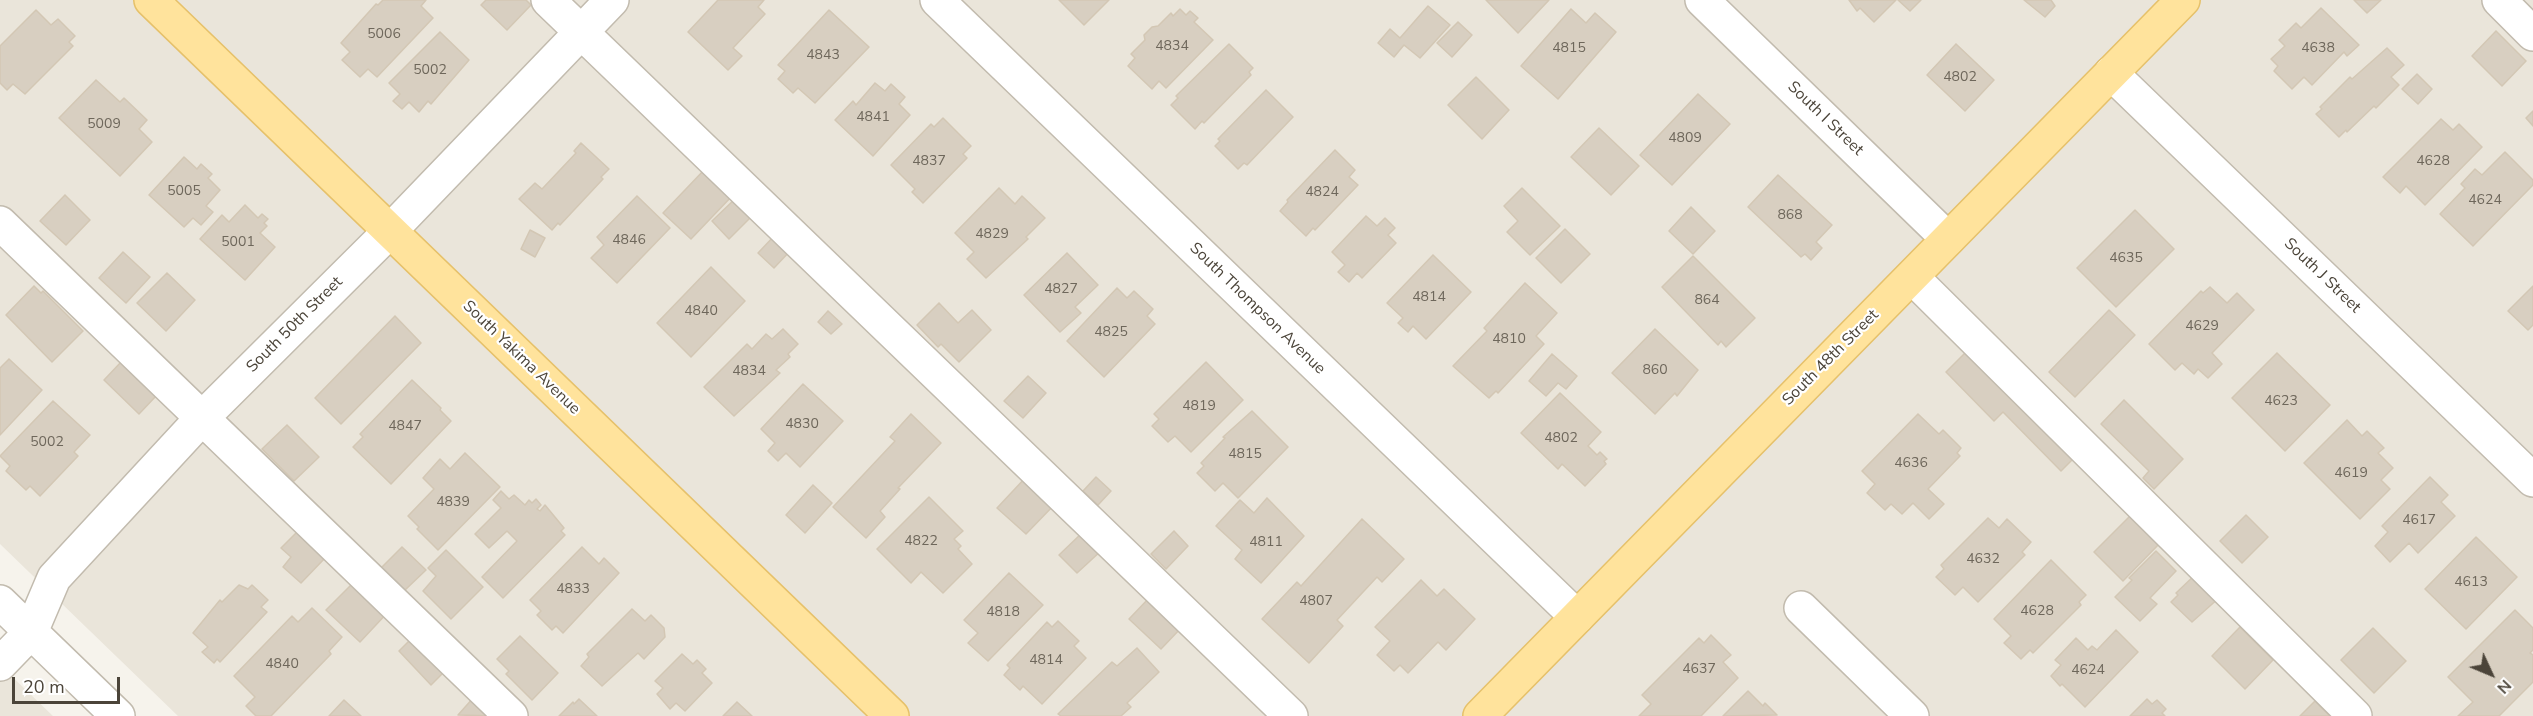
<!DOCTYPE html>
<html>
<head>
<meta charset="utf-8">
<style>
  body { margin:0 }
  #map { position:relative; width:2533px; height:716px; overflow:hidden; background:#f6f3ec; font-family:"Nunito Sans",sans-serif }
  canvas { display:block }
  .north { position:absolute; left:2461px; top:644px; width:60px; height:60px; -webkit-text-stroke:4px #fff; paint-order:stroke; rotate:134deg; font-size:16px; font-weight:700; line-height:24px; text-align:center; color:#4b4439 }
  .north::after { content:''; display:block; margin:auto; width:21px; height:27px; background:#4b4439; clip-path:polygon(50% 0,100% 100%,50% 72%,0 100%) }
  .scale { position:absolute; left:12px; top:677px; width:108px; height:27px; box-sizing:border-box; border:3px solid #4b4439; border-top:0; padding-left:8px; font-size:18px; line-height:21px; white-space:nowrap; color:#4b4439; -webkit-text-stroke:4px #fff; paint-order:stroke }
</style>
</head>
<body>
<div id="map">
<canvas width="2533" height="716"></canvas>
<div class="north">N</div>
<div class="scale">20 m</div>
</div>
<script>
const c = document.querySelector('canvas').getContext('2d');
c.lineJoin = 'round';
function fillPath(path, color) { c.fillStyle = color; c.fill(path, 'evenodd'); }
const poly = rows => new Path2D(rows.map(r => 'M' + r).join(''));
function strokePath(path, color, width, dash) { c.strokeStyle = color; c.lineWidth = width; c.lineCap = dash ? 'butt' : 'round'; c.setLineDash(dash || []); c.stroke(path); }
function label(font, color, halo, rows, align = 'center') {
  c.font = font + ' "Nunito Sans",sans-serif'; c.lineWidth = 4.5; c.setLineDash([]); c.textBaseline = 'middle'; c.strokeStyle = halo; c.fillStyle = color; for (const [text, x, y, turn = 0] of rows) {
    c.save(); c.translate(x, y); c.rotate((+turn || 0) * Math.PI / 180); c.textAlign = isNaN(turn) ? turn : align; if (halo) c.strokeText(text, 0, 0); c.fillText(text, 0, 0); c.restore();
  }
}
fillPath(poly([
  [0,0,2533,0,2533,716,178,716,0,544],
  [0,665,53,716,0,716]
]), '#eae5da');
const building = poly([
  [383,0,426,0,421,6,433,18,377,77,368,69,360,77,342,60,350,52,341,43,376,4,378,5,383,0],
  [486,0,526,0,531,5,507,30,481,5,486,0],
  [718,0,764,0,758,7,765,14,733,48,742,56,728,70,688,32,718,0],
  [1059,0,1109,0,1084,25,1059,0],
  [1486,0,1549,0,1518,33,1486,0],
  [1849,0,1896,0,1874,22,1860,8,1857,11,1849,0],
  [1898,0,1921,0,1910,11,1898,0],
  [2024,0,2051,0,2055,6,2045,17,2024,0],
  [2354,0,2381,0,2367,13,2354,0],
  [1428,6,1450,25,1420,58,1404,45,1394,57,1378,43,1390,29,1400,38,1428,6],
  [2321,8,2359,45,2347,56,2344,52,2312,85,2304,77,2292,89,2274,71,2278,66,2271,59,2285,46,2279,40,2296,23,2301,28,2321,8],
  [1180,9,1186,15,1190,11,1198,18,1194,22,1213,40,1166,88,1159,81,1152,89,1128,66,1135,58,1131,54,1145,40,1144,35,1152,27,1158,26,1171,13,1173,16,1180,9],
  [1571,9,1586,23,1595,13,1616,32,1558,99,1521,66,1571,9],
  [36,10,51,25,58,19,75,36,69,42,73,46,25,94,13,84,7,90,0,83,0,46,36,10],
  [829,10,869,47,815,103,798,88,793,93,778,79,785,71,778,65,829,10],
  [1458,22,1472,35,1452,57,1437,43,1458,22],
  [2496,31,2526,61,2502,86,2472,56,2496,31],
  [440,32,469,60,431,104,428,101,419,112,409,102,402,109,393,101,400,94,389,83,440,32],
  [1229,44,1253,68,1249,72,1251,75,1204,123,1202,121,1195,129,1171,105,1178,98,1176,96,1229,44],
  [1956,44,1994,80,1965,111,1927,75,1956,44],
  [2387,48,2404,65,2391,77,2399,85,2376,108,2374,106,2347,132,2346,130,2339,137,2316,114,2322,109,2320,107,2350,77,2352,79,2387,48],
  [2417,74,2432,89,2418,104,2402,89,2417,74],
  [1476,77,1509,110,1482,139,1448,105,1476,77],
  [96,80,120,102,124,98,147,120,139,129,152,142,120,176,59,118,96,80],
  [875,83,885,91,891,84,905,97,899,104,910,115,873,156,835,120,853,101,856,105,875,83],
  [1266,90,1293,117,1247,165,1244,163,1238,169,1215,146,1220,141,1218,139,1266,90],
  [1698,94,1730,124,1672,185,1640,155,1698,94],
  [2533,111,2533,126,2526,118,2533,111],
  [943,118,971,146,963,154,967,158,923,203,912,192,915,189,891,165,931,124,934,127,943,118],
  [2441,119,2453,130,2459,124,2482,147,2425,205,2406,186,2400,193,2383,177,2441,119],
  [1599,128,1639,166,1611,195,1571,157,1599,128],
  [581,143,609,169,601,177,603,179,560,225,558,223,552,230,519,199,535,183,542,189,576,153,574,151,581,143],
  [1335,150,1355,170,1349,177,1358,185,1315,230,1313,228,1306,236,1280,211,1288,202,1287,200,1335,150],
  [2505,152,2533,180,2533,185,2473,246,2440,214,2465,188,2461,184,2475,169,2482,175,2505,152],
  [184,157,197,169,201,164,212,174,208,178,220,190,206,206,213,212,201,225,193,218,184,227,149,195,184,157],
  [705,169,733,195,691,239,663,213,705,169],
  [1778,175,1832,225,1816,242,1822,248,1811,260,1805,254,1801,257,1748,207,1778,175],
  [999,188,1015,204,1022,196,1045,218,1026,237,1028,239,986,278,967,259,974,252,955,233,999,188],
  [1522,188,1560,226,1530,255,1507,232,1518,221,1504,206,1522,188],
  [65,195,90,220,66,245,40,221,65,195],
  [637,196,670,228,617,283,591,258,604,245,597,237,637,196],
  [737,197,754,214,729,239,712,221,737,197],
  [245,205,258,218,262,214,268,219,264,223,267,226,260,233,275,247,245,280,200,239,222,215,229,222,245,205],
  [1691,207,1715,231,1693,254,1669,231,1691,207],
  [2135,210,2174,249,2116,307,2077,268,2135,210],
  [1366,216,1377,226,1385,218,1395,228,1388,235,1396,243,1362,278,1357,273,1349,282,1338,272,1345,265,1332,252,1366,216],
  [1565,229,1590,254,1561,283,1536,258,1565,229],
  [530,230,545,238,535,257,521,249,530,230],
  [776,234,791,250,774,268,758,253,776,234],
  [123,252,150,277,126,303,99,278,123,252],
  [1067,253,1098,285,1075,307,1081,313,1060,332,1024,295,1067,253],
  [1433,255,1471,292,1426,339,1413,326,1408,332,1398,323,1403,318,1387,303,1433,255],
  [1693,256,1755,318,1726,347,1721,341,1718,345,1662,287,1693,256],
  [711,267,745,301,691,357,657,323,711,267],
  [167,273,195,300,166,331,137,303,167,273],
  [1525,283,1557,313,1536,336,1544,344,1498,393,1496,391,1489,398,1453,366,1487,331,1484,328,1525,283],
  [34,286,41,293,43,291,83,331,52,362,6,315,34,286],
  [2533,286,2533,325,2528,330,2508,311,2533,286],
  [2210,287,2227,303,2237,293,2254,310,2212,353,2222,364,2208,378,2198,369,2194,374,2182,363,2175,370,2149,344,2201,291,2203,293,2210,287],
  [1117,288,1127,298,1134,291,1153,309,1147,316,1155,324,1104,377,1067,341,1117,288],
  [939,303,958,323,972,310,991,330,959,362,941,344,938,347,917,325,939,303],
  [2109,310,2135,335,2075,397,2049,372,2109,310],
  [828,311,842,324,831,334,818,322,828,311],
  [395,316,421,343,341,424,315,398,395,316],
  [783,329,798,344,788,354,790,357,776,370,780,373,734,416,704,387,747,344,752,349,766,334,772,339,783,329],
  [1655,329,1698,370,1677,396,1675,393,1655,414,1612,373,1655,329],
  [1972,346,2080,452,2061,471,2003,412,1994,421,1946,372,1972,346],
  [2277,353,2330,405,2285,451,2232,398,2277,353],
  [1552,354,1577,376,1566,389,1558,383,1546,396,1529,381,1552,354],
  [9,359,42,390,0,435,0,368,9,359],
  [122,361,157,395,139,414,104,380,122,361],
  [1206,362,1243,400,1191,452,1175,436,1168,442,1152,426,1159,419,1154,414,1206,362],
  [1028,376,1046,393,1023,418,1004,401,1028,376],
  [412,380,441,408,440,410,451,421,391,484,353,447,363,437,360,434,412,380],
  [803,384,843,421,800,467,786,453,778,461,768,451,775,443,761,429,803,384],
  [1560,393,1601,432,1588,446,1597,455,1600,452,1607,459,1604,461,1606,464,1585,486,1562,464,1558,469,1521,433,1560,393],
  [2124,400,2183,459,2154,489,2143,478,2149,471,2101,424,2124,400],
  [53,401,90,435,74,452,78,456,40,496,30,486,26,490,6,471,10,466,0,456,53,401],
  [1252,411,1288,447,1238,498,1223,483,1215,491,1197,473,1204,466,1201,463,1225,438,1223,437,1252,411],
  [911,414,941,443,898,488,900,489,880,511,885,517,866,538,833,507,895,441,890,437,911,414],
  [1918,414,1939,434,1943,430,1961,448,1957,453,1960,456,1928,489,1944,504,1929,519,1913,503,1902,514,1891,504,1885,510,1867,493,1875,484,1862,471,1918,414],
  [2347,420,2362,436,2367,431,2384,448,2378,453,2393,468,2381,480,2390,489,2360,519,2304,463,2347,420],
  [287,425,319,457,294,481,262,449,287,425],
  [465,453,500,487,438,550,417,529,419,527,408,516,434,489,423,478,440,459,450,469,465,453],
  [1027,476,1056,503,1026,534,997,508,1027,476],
  [1096,477,1111,491,1098,505,1083,491,1096,477],
  [2430,477,2448,495,2441,502,2455,516,2418,553,2409,543,2390,562,2375,546,2388,532,2382,526,2430,477],
  [813,485,832,503,805,533,786,515,813,485],
  [501,491,509,499,514,495,525,505,529,500,532,503,536,499,541,505,537,509,540,511,545,505,564,528,561,531,565,535,503,598,482,577,517,541,507,531,489,548,475,534,501,508,493,500,501,491],
  [929,497,963,531,954,539,961,546,958,549,972,564,943,593,921,572,911,583,877,549,929,497],
  [1267,498,1304,536,1261,583,1235,559,1242,550,1216,526,1240,500,1254,513,1267,498],
  [2133,513,2162,541,2123,581,2094,552,2133,513],
  [2246,515,2268,537,2242,563,2220,541,2246,515],
  [1988,518,1999,528,2007,519,2031,542,2022,552,2025,555,1978,602,1963,587,1955,595,1936,577,1944,569,1941,565,1988,518],
  [1362,519,1404,559,1382,582,1377,577,1337,620,1343,626,1309,663,1262,619,1297,582,1301,586,1362,519],
  [298,531,326,557,301,583,283,567,291,557,281,548,298,531],
  [1084,531,1102,550,1077,573,1059,555,1084,531],
  [1174,531,1188,546,1166,569,1151,554,1174,531],
  [2476,537,2517,577,2466,629,2425,589,2476,537],
  [402,547,426,570,404,591,381,568,402,547],
  [582,547,599,564,604,558,619,573,563,633,556,626,552,630,537,615,541,611,530,600,582,547],
  [446,550,483,587,451,619,423,591,436,576,428,568,446,550],
  [2156,551,2176,571,2150,598,2157,604,2140,621,2115,597,2132,580,2129,578,2156,551],
  [2051,560,2086,595,2079,602,2081,605,2033,653,2030,650,2021,659,2004,643,2011,636,1994,619,2051,560],
  [1009,573,1043,605,988,661,968,643,978,633,964,620,1009,573],
  [2197,573,2220,597,2192,622,2171,602,2178,595,2176,593,2197,573],
  [356,580,389,611,360,642,326,610,356,580],
  [1421,580,1437,596,1444,589,1475,619,1446,650,1438,642,1408,673,1400,665,1394,671,1377,655,1390,641,1375,627,1421,580],
  [239,585,248,589,252,585,268,600,261,607,267,612,220,662,217,659,214,663,202,652,208,647,193,633,220,600,222,602,239,585],
  [1150,597,1182,627,1161,649,1129,619,1150,597],
  [312,608,342,637,329,651,331,654,271,716,256,716,246,706,255,697,234,676,292,616,298,622,312,608],
  [632,609,645,621,651,615,664,628,665,637,644,659,638,653,602,686,581,666,589,657,587,654,632,609],
  [2515,610,2533,628,2533,650,2530,653,2533,655,2533,682,2499,716,2458,716,2473,702,2448,677,2515,610],
  [1058,621,1079,641,1074,646,1086,658,1042,704,1023,686,1020,690,1004,675,1010,668,1007,665,1047,622,1052,627,1058,621],
  [2240,627,2273,660,2245,689,2212,656,2240,627],
  [2373,628,2406,661,2374,693,2341,660,2373,628],
  [2116,630,2138,652,2085,707,2062,684,2060,686,2051,676,2061,665,2055,660,2076,638,2088,650,2092,646,2097,650,2116,630],
  [415,635,448,668,431,685,399,651,415,635],
  [1711,635,1731,655,1723,662,1738,678,1701,716,1639,716,1651,704,1642,695,1699,638,1704,643,1711,635],
  [520,636,558,673,532,700,506,674,509,671,497,659,520,636],
  [1137,648,1159,672,1127,703,1131,707,1121,716,1061,716,1058,714,1112,662,1117,666,1137,648],
  [682,654,693,664,697,660,706,669,702,673,712,683,685,711,676,703,670,709,657,694,663,688,655,681,682,654],
  [1748,691,1763,706,1765,703,1777,715,1723,716,1748,691],
  [474,697,495,716,458,715,474,697],
  [579,699,597,716,559,716,573,702,574,704,579,699],
  [2147,699,2152,704,2157,700,2166,709,2162,713,2165,716,2130,716,2147,699],
  [344,700,361,716,329,716,344,700],
  [2315,701,2330,716,2300,716,2315,701],
  [737,702,752,716,723,716,737,702]
]);
fillPath(building, '#d8cfc1');
strokePath(building, '#d3c7b4', 1.5);
const minor = poly([
  [548,0,1291,716],
  [937,0,1577,617],
  [1702,0,1948,239],
  [2499,0,2533,34],
  [2111,73,2533,480],
  [0,223,511,716],
  [1912,277,2355,716],
  [0,602,118,716],
  [1801,608,1912,716],
  [0,664,31,632,54,578,202,418,390,231,612,0]
]);
const major = poly([
  [151,0,892,716],
  [1480,716,2183,0]
]);
strokePath(minor, '#c2bbae', 36);
strokePath(major, '#e6c16a', 36);
strokePath(minor, '#fff', 33);
strokePath(major, '#ffe39c', 33);
label('14px', '#6e675b', null, [
  ["5006",384,35],
  ["4834",1172,47],
  ["4815",1569,49],
  ["4638",2318,49],
  ["4843",823,56],
  ["5002",430,71],
  ["4802",1960,78],
  ["4841",873,118],
  ["5009",104,125],
  ["4809",1685,139],
  ["4837",929,162],
  ["4628",2433,162],
  ["5005",184,192],
  ["4824",1322,193],
  ["4624",2485,201],
  ["868",1790,216],
  ["4829",992,235],
  ["4846",629,241],
  ["5001",238,243],
  ["4635",2126,259],
  ["4827",1061,290],
  ["4814",1429,298],
  ["864",1707,301],
  ["4840",701,312],
  ["4629",2202,327],
  ["4825",1111,333],
  ["4810",1509,340],
  ["860",1655,371],
  ["4834",749,372],
  ["4623",2281,402],
  ["4819",1199,407],
  ["4830",802,425],
  ["4847",405,427],
  ["4802",1561,439],
  ["5002",47,443],
  ["4815",1245,455],
  ["4636",1911,464],
  ["4619",2351,474],
  ["4839",453,503],
  ["4617",2419,521],
  ["4822",921,542],
  ["4811",1266,543],
  ["4632",1983,560],
  ["4613",2471,583],
  ["4833",573,590],
  ["4807",1316,602],
  ["4628",2037,612],
  ["4818",1003,613],
  ["4814",1046,661],
  ["4840",282,665],
  ["4637",1699,670],
  ["4624",2088,671]
]);
label('16px', '#4b4439', '#fff', [
  ["South I Street",1825,119,44],
  ["South J Street",2322,276,44],
  ["South Thompson Avenue",1257,309,44],
  ["South 50th Street",295,325,-45],
  ["South Yakima Avenue",521,358,44],
  ["South 48th Street",1831,358,-45]
]);
</script>
</body>
</html>
